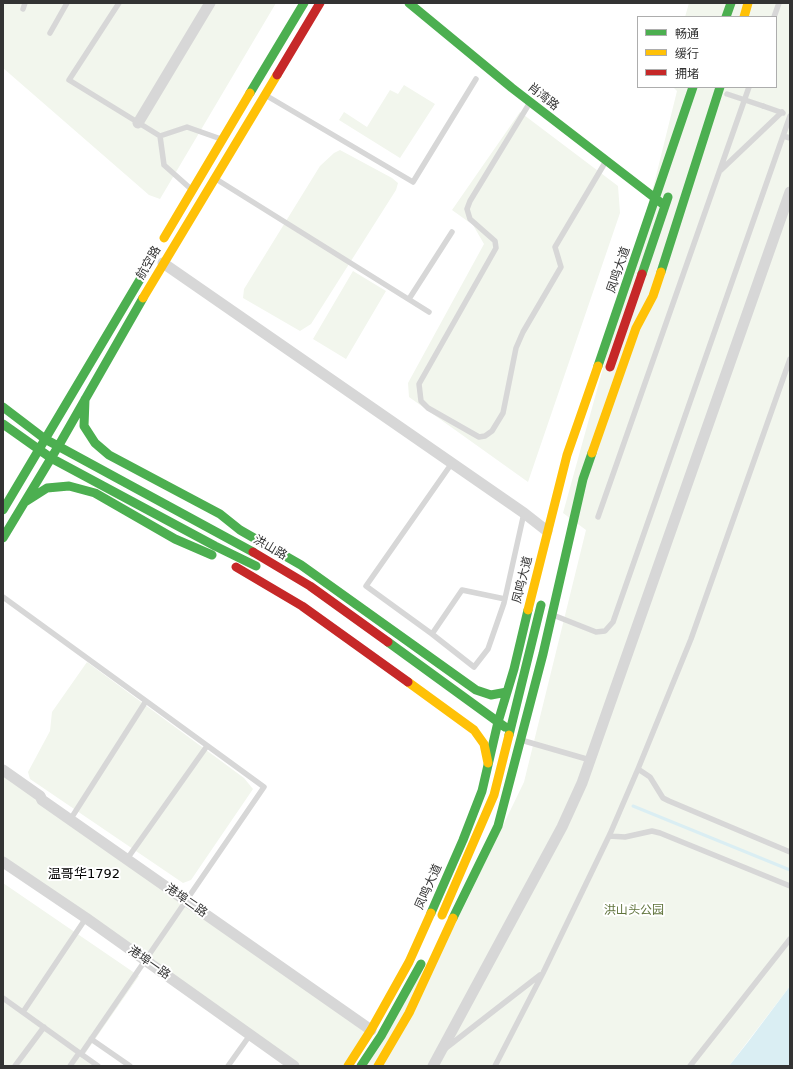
<!DOCTYPE html>
<html>
<head>
<meta charset="utf-8">
<style>
  body { margin:0 }
  #map { position:relative; width:793px; height:1069px; overflow:hidden; background:#fff; font-family:"DejaVu Sans","Noto Sans SC",sans-serif }
  canvas { display:block }
  .frame { position:absolute; inset:0; border:4px solid #333; pointer-events:none }
  .legend { position:absolute; left:637px; top:16px; width:140px; height:72px; box-sizing:border-box; background:#fff; border:1px solid #adadad; margin:0; padding:5px 7px; list-style:none; font-size:12px; color:#333 }
  .legend li { display:flex; align-items:center; gap:8px; height:20px }
  .legend b { width:20px; border:1px solid #adadad }
</style>
</head>
<body>
<div id="map">
<canvas width="793" height="1069"></canvas>
<div class="frame"></div>
<ul class="legend">
<li><b style="height:5px;background:#4caf50"></b>畅通</li>
<li><b style="height:5px;background:#ffc107"></b>缓行</li>
<li><b style="height:5px;background:#c62828"></b>拥堵</li>
</ul>
</div>
<script>
const c = document.querySelector('canvas').getContext('2d');
c.lineJoin = 'round';
function fillPath(path, color) { c.fillStyle = color; c.fill(path, 'evenodd'); }
const poly = rows => new Path2D(rows.map(r => 'M' + r).join(''));
function strokePath(path, color, width, dash) { c.strokeStyle = color; c.lineWidth = width; c.lineCap = dash ? 'butt' : 'round'; c.setLineDash(dash || []); c.stroke(path); }
function label(font, color, halo, rows, align = 'center') {
  c.font = font + ' "DejaVu Sans","Noto Sans SC",sans-serif'; c.lineWidth = 4; c.setLineDash([]); c.textBaseline = 'middle'; c.strokeStyle = halo; c.fillStyle = color; for (const [text, x, y, turn = 0] of rows) {
    c.save(); c.translate(x, y); c.rotate((+turn || 0) * Math.PI / 180); c.textAlign = isNaN(turn) ? turn : align; if (halo) c.strokeText(text, 0, 0); c.fillText(text, 0, 0); c.restore();
  }
}
fillPath(poly([
  [3,3,276,3,160,199,149,195,3,68],
  [689,3,790,3,790,986,729,1066,357,1066,455,925,524,782,586,530,563,513,655,180,677,91,673,87,776,87,776,17,685,17],
  [404,85,435,104,400,158,339,120,344,112,367,127,390,90,398,94],
  [520,112,618,186,620,213,528,482,409,397,408,383,484,244,473,225,452,210],
  [340,150,392,178,398,183,396,190,311,324,300,331,243,298,244,289,320,166,334,153],
  [353,271,386,291,346,359,313,339],
  [87,662,244,778,253,789,191,880,183,883,30,779,28,772,50,731,52,712],
  [3,770,371,1030,348,1066,294,1066,3,862],
  [3,883,139,976,82,1058,93,1066,3,1066]
]), '#f2f6ed');
fillPath(poly([
  [790,986,790,1066,729,1066,748,1042]
]), '#daeef3');
strokePath(poly([
  [633,806,790,870]
]), '#daeef3', 3);
strokePath(poly([
  [119,3,69,80,160,136],
  [23,9,25,3],
  [774,17,779,3],
  [50,33,67,3],
  [267,96,413,182,476,79],
  [529,104,470,201,467,209,470,219,495,241,496,248,419,384,421,401,428,408,479,437,485,436,492,431,503,413,516,348,523,332,561,267,555,247,606,161],
  [763,106,783,113],
  [783,136,790,138],
  [721,170,782,112],
  [216,179,429,312],
  [191,189,164,165,160,136,187,127,221,139],
  [409,299,452,232],
  [598,517,749,87],
  [3,597,146,701],
  [505,599,462,590,432,634,474,667,488,649,504,603,524,513],
  [553,615,596,632,605,631,613,622,790,116],
  [432,634,366,586,452,463],
  [521,740,590,760],
  [638,769,650,777,663,798,669,801,790,852],
  [70,820,146,701,264,787,81,1054,98,1066],
  [609,836,625,837,652,831,660,833,790,886],
  [127,859,207,746],
  [3,998,81,1054],
  [23,1012,86,918],
  [91,1039,130,1066],
  [446,1048,540,975],
  [15,1066,44,1027],
  [70,1066,79,1053],
  [228,1066,250,1035],
  [495,1066,543,973,610,834,638,769,691,639,790,359],
  [690,1066,790,939]
]), '#d7d7d7', 5.5);
strokePath(poly([
  [138,123,210,3],
  [163,263,524,513,547,531],
  [3,770,40,796,42,800,371,1030],
  [3,862,86,918,294,1066],
  [433,1066,562,827,582,783,790,192]
]), '#d7d7d7', 11);
strokePath(poly([
  [409,3,512,88,664,205],
  [726,17,731,3],
  [250,93,304,3],
  [661,272,720,87],
  [642,274,668,197],
  [598,366,693,87],
  [85,399,84,426,95,443,109,455,220,514,240,530,301,565,476,690,491,695,507,692],
  [3,407,45,439,253,552],
  [3,424,51,458,215,546,256,566],
  [25,502,47,488,69,486,95,493,175,539,212,555],
  [3,510,148,266],
  [3,538,59,445,143,298],
  [388,642,505,727],
  [509,735,541,605],
  [431,913,463,840,482,791,498,722,514,669,528,610],
  [453,918,498,826,543,654,583,479,592,453],
  [361,1066,381,1036,421,964]
]), '#4caf50', 9);
strokePath(poly([
  [744,17,748,3],
  [164,238,250,93],
  [143,298,277,75],
  [592,453,636,328,653,296,661,272],
  [528,610,567,455,598,366],
  [408,682,474,730,484,744,488,763],
  [442,915,494,795,509,735],
  [348,1066,371,1030,409,962,431,913],
  [378,1066,409,1013,453,918]
]), '#ffc107', 9);
strokePath(poly([
  [277,75,320,3],
  [610,367,642,274],
  [253,552,310,586,388,642],
  [236,567,302,606,408,682]
]), '#c62828', 9);
strokePath(poly([
  [727,94,763,106]
]), '#d7d7d7', 5.5);
label('12px', '#333', '#fff', [
  ["肖湾路",543,97,38],
  ["航空路",149,263,-60],
  ["凤鸣大道",619,270,-71],
  ["洪山路",270,548,30],
  ["凤鸣大道",523,580,-76],
  ["凤鸣大道",429,887,-66],
  ["港埠二路",186,901,35],
  ["港埠一路",149,963,35]
]);
label('12px', '#5f733b', '#fff', [
  ["洪山头公园",634,911]
]);
label('13px', '#000', '#fff', [
  ["温哥华1792",84,875]
]);
</script>
</body>
</html>
